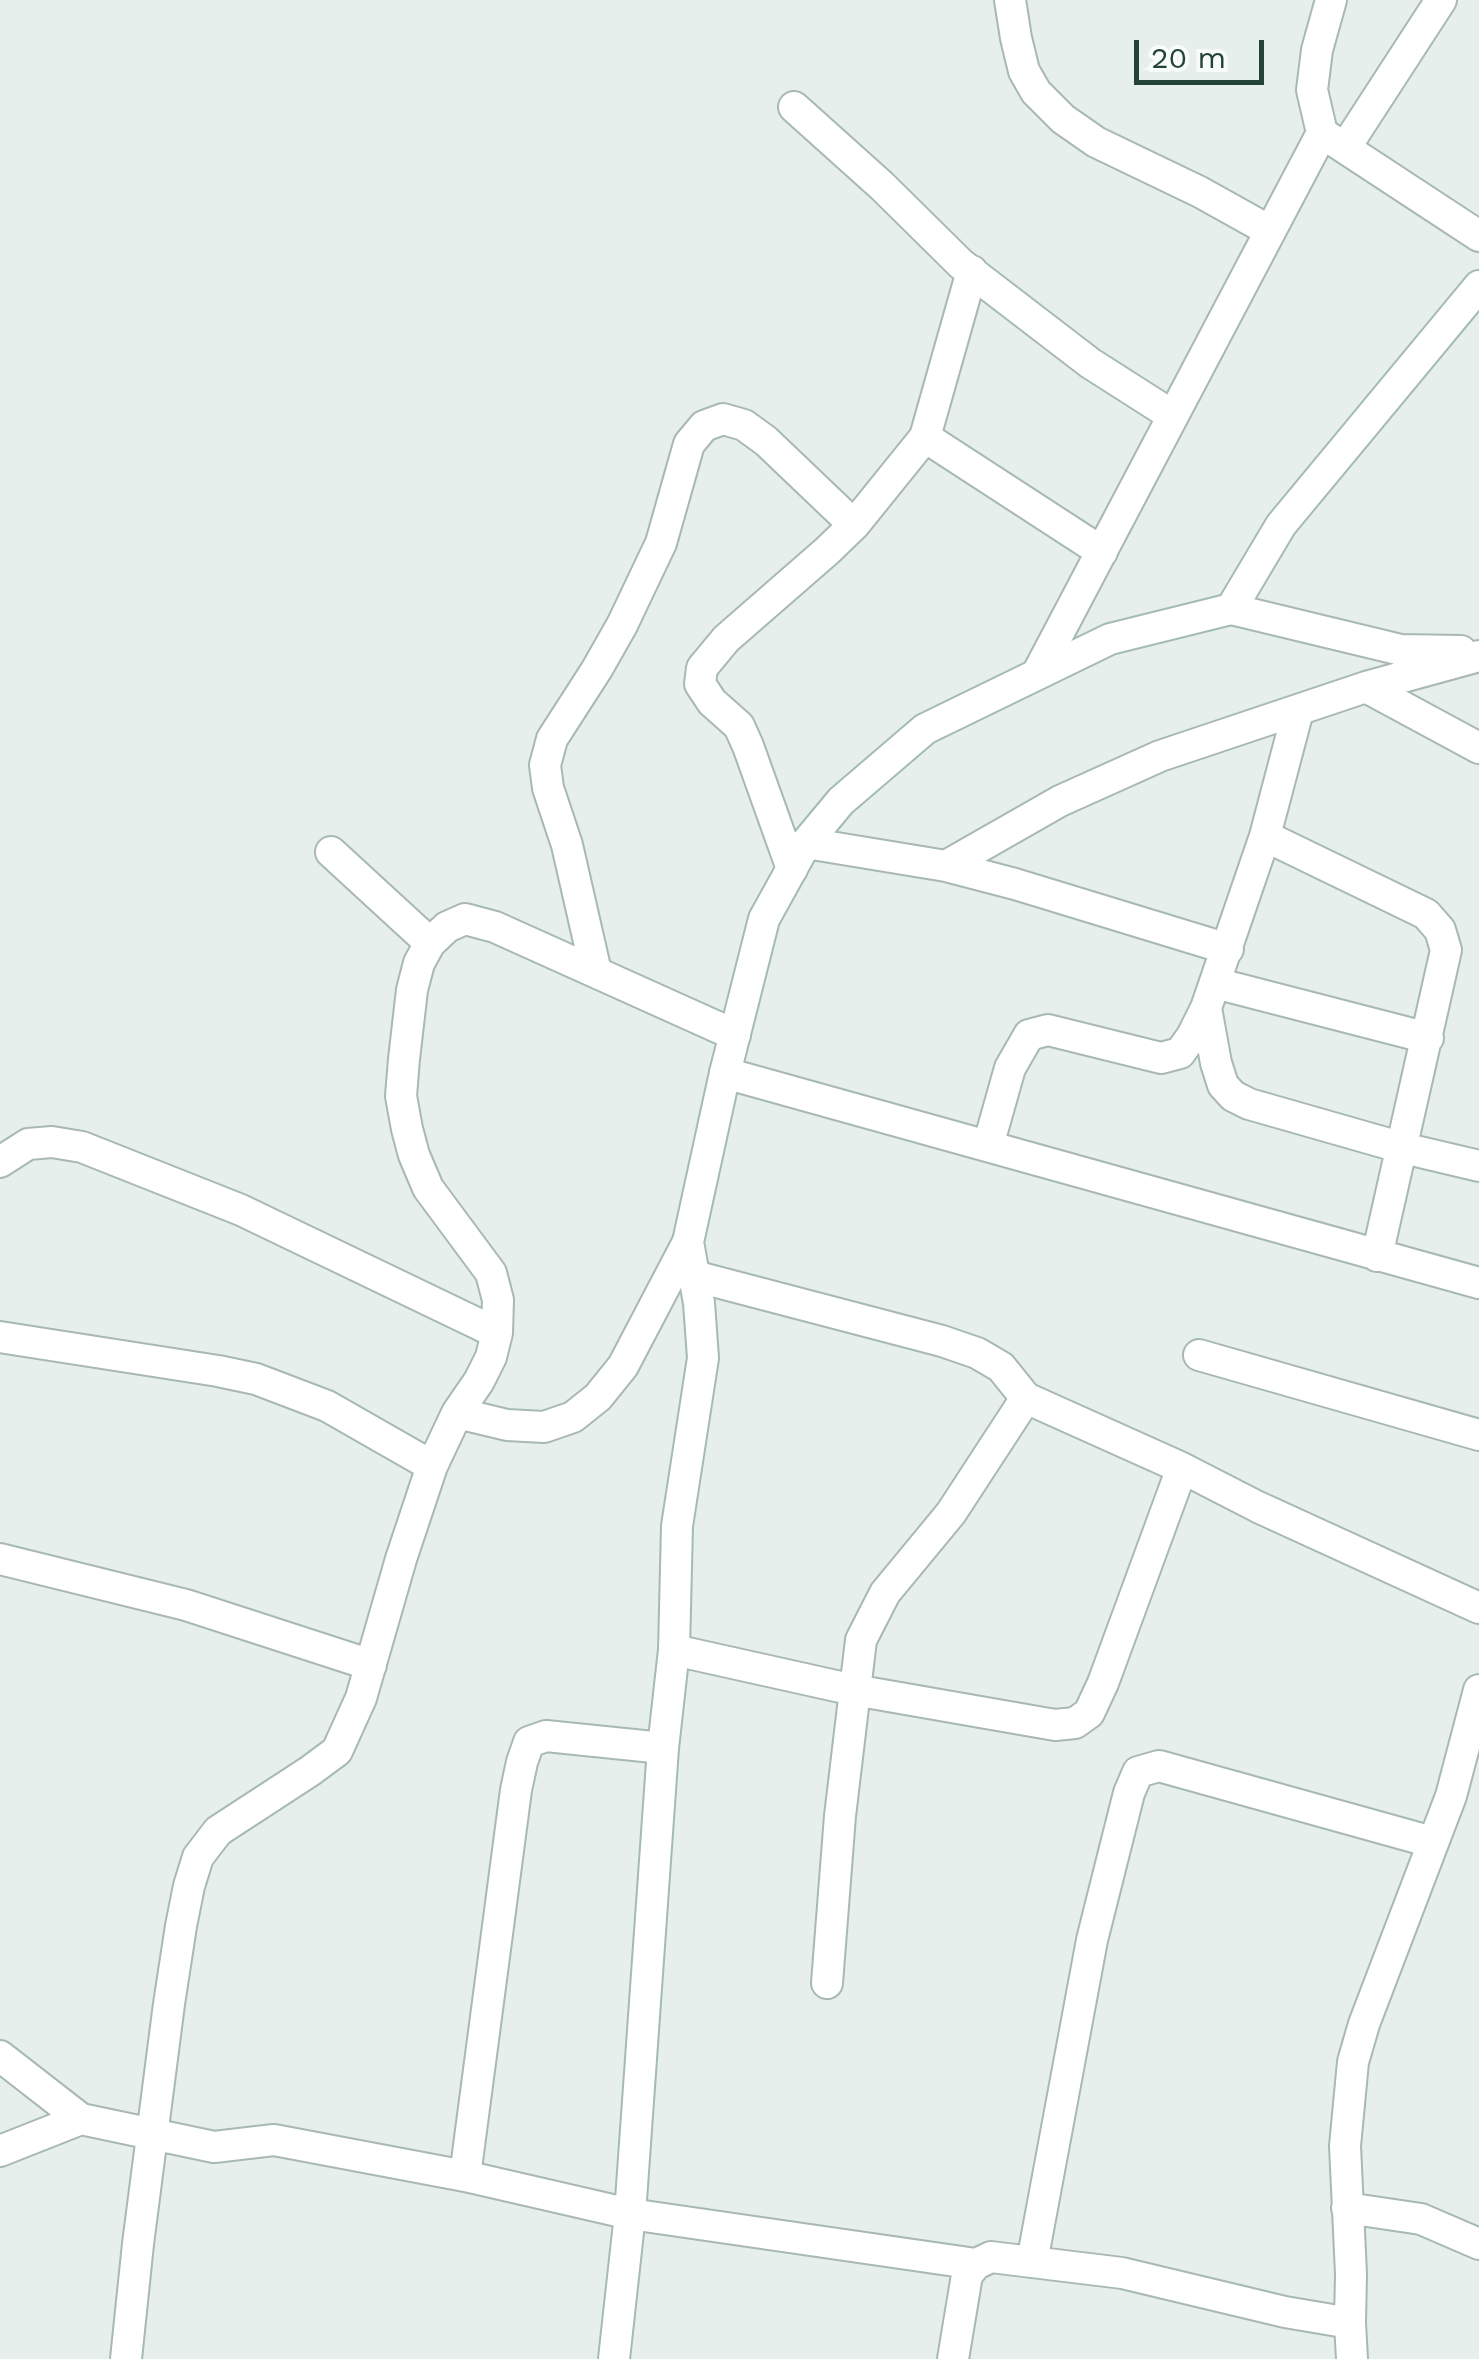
<!DOCTYPE html>
<html>
<head>
<meta charset="utf-8">
<style>
  body { margin:0 }
  #map { position:relative; width:1479px; height:2359px; overflow:hidden; background:#e6efeb; font-family:"Work Sans",sans-serif }
  canvas { display:block }
  .scale { position:absolute; left:1134px; top:40px; width:130px; height:45px; box-sizing:border-box; border:5px solid #24423a; border-top:0; padding-left:12px; font-size:30px; line-height:35px; white-space:nowrap; color:#24423a; -webkit-text-stroke:8px #f7fbf9; paint-order:stroke }
</style>
</head>
<body>
<div id="map">
<canvas width="1479" height="2359"></canvas>
<div class="scale">20 m</div>
</div>
<script>
const c = document.querySelector('canvas').getContext('2d');
c.lineJoin = 'round';
const poly = rows => new Path2D(rows.map(r => 'M' + r).join(''));
function strokePath(path, color, width, dash) { c.strokeStyle = color; c.lineWidth = width; c.lineCap = dash ? 'butt' : 'round'; c.setLineDash(dash || []); c.stroke(path); }
const street = poly([
  [1010,0,1016,38,1024,71,1036,92,1063,119,1096,142,1200,192,1270,231],
  [794,107,882,186,961,264,1090,363,1173,416],
  [1322,133,1312,90,1317,50,1331,0],
  [1345,148,1441,0],
  [925,437,1102,552],
  [1231,609,1401,650,1461,651],
  [1037,674,1322,133,1479,236],
  [1366,687,1479,748],
  [1265,836,1426,914,1440,930,1446,950,1377,1256],
  [806,843,946,866,1015,884,1228,949],
  [331,852,430,943],
  [946,866,1060,801,1160,756,1366,687,1479,656],
  [792,869,748,746,739,726,712,702,700,684,702,668,726,639,827,551,854,525,925,437,972,271],
  [596,972,567,845,548,788,545,765,552,739,597,669,622,625,661,543,689,444,704,426,723,419,744,425,766,441,854,525],
  [1215,983,1428,1038],
  [1206,1008,1216,1063,1223,1085,1233,1096,1249,1104,1403,1148,1479,1166],
  [725,1073,1479,1283],
  [988,1146,1010,1068,1029,1035,1048,1030,1161,1058,1180,1053,1192,1036,1206,1008,1265,836,1298,711],
  [0,1162,28,1144,52,1142,82,1147,241,1210,497,1333],
  [694,1276,942,1341,977,1353,1001,1367,1026,1398,1182,1468,1258,1507,1479,1608],
  [0,1337,218,1371,256,1379,327,1406,432,1466],
  [1199,1355,1479,1435],
  [457,1413,507,1425,544,1427,573,1417,598,1397,623,1366,688,1242],
  [0,1559,186,1605,371,1665],
  [674,1650,854,1690,1055,1725,1075,1723,1089,1713,1103,1683,1182,1468],
  [827,1983,840,1816,861,1640,885,1593,951,1513,1026,1398],
  [0,2056,81,2119,214,2147,274,2140,465,2176,630,2214,976,2264],
  [0,2151,81,2119],
  [465,2176,516,1790,522,1762,529,1742,546,1736,663,1748],
  [1347,2208,1421,2219,1479,2244],
  [1032,2262,1092,1940,1129,1793,1138,1772,1159,1766,1432,1842],
  [126,2359,138,2244,169,2004,181,1926,189,1886,198,1857,218,1831,310,1771,337,1751,361,1698,401,1559,432,1466,457,1413,479,1381,491,1357,497,1333,498,1300,491,1273,428,1188,414,1155,407,1129,401,1096,404,1059,412,990,419,963,430,943,447,927,465,919,495,927,735,1035],
  [953,2359,967,2275,976,2264,991,2257,1122,2273,1285,2312,1350,2323],
  [1352,2359,1350,2323,1351,2274,1345,2146,1353,2062,1364,2024,1451,1796,1479,1690]
]);
const secondary = poly([
  [614,2359,630,2214,663,1748,674,1650,677,1526,703,1358,699,1303,688,1242,725,1073,764,919,806,843,841,801,925,729,1110,639,1231,609,1281,525,1479,286]
]);
strokePath(street, '#a8b8b2', 34);
strokePath(secondary, '#a4bbb3', 34);
strokePath(street, '#fff', 30);
strokePath(secondary, '#fff', 30);
</script>
</body>
</html>
